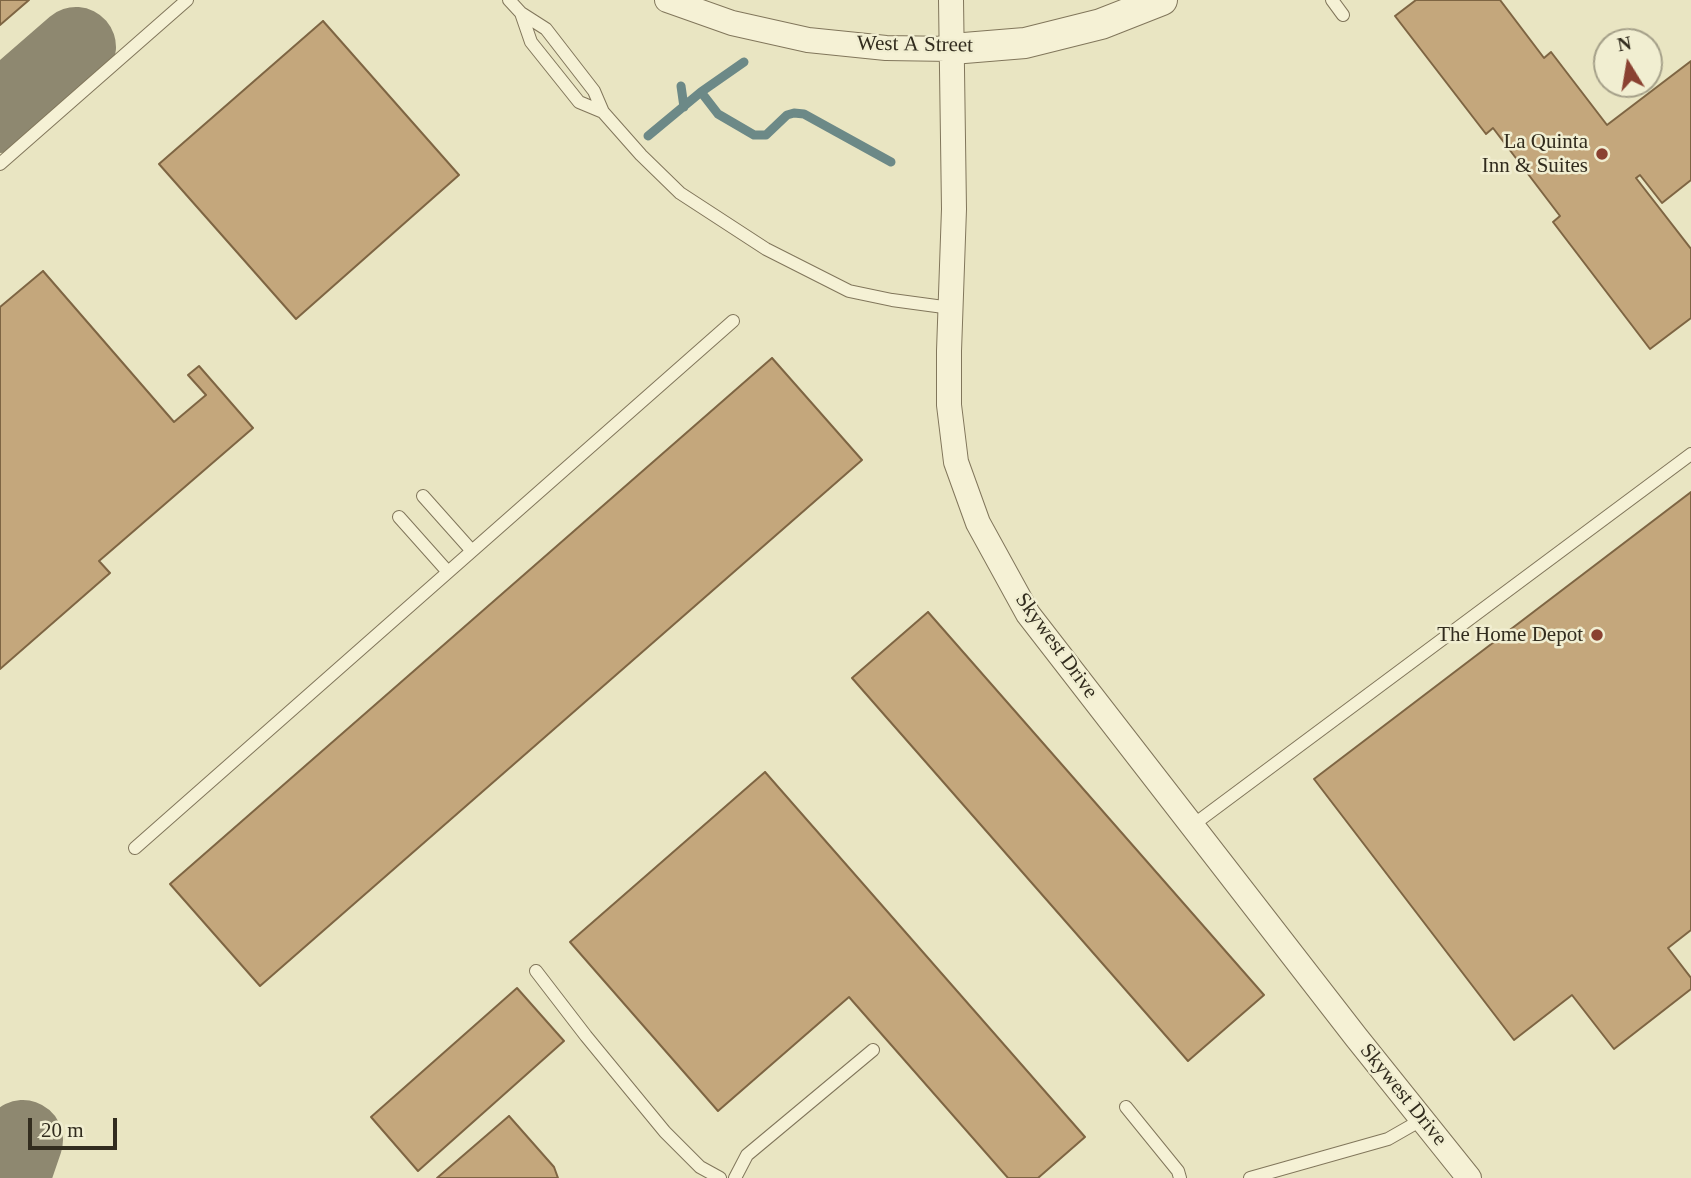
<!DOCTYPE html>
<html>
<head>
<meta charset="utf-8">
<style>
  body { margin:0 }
  #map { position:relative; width:1691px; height:1178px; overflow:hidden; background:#e9e5c2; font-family:Georgia,serif }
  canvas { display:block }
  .north { position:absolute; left:1593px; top:28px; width:70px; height:70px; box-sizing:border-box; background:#f1eed1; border:2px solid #a5a089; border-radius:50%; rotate:349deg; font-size:19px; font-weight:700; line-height:28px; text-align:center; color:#322c1e }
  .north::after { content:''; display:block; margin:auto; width:24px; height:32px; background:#8a4131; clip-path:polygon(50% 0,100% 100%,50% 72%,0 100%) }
  .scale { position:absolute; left:28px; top:1118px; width:89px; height:32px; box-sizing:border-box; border:4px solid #322c1e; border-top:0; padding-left:9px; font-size:21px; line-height:24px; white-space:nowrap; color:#322c1e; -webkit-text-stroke:5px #f1eed1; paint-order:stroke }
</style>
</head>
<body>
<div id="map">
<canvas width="1691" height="1178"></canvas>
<div class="north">N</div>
<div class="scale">20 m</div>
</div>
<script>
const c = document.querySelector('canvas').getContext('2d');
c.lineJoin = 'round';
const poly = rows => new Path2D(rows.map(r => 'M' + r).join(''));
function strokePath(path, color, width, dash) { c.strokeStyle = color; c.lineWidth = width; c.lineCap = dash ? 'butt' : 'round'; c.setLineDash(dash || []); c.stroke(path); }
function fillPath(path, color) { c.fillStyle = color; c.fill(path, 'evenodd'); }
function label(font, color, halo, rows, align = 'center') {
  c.font = font + ' Georgia,serif'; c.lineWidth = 5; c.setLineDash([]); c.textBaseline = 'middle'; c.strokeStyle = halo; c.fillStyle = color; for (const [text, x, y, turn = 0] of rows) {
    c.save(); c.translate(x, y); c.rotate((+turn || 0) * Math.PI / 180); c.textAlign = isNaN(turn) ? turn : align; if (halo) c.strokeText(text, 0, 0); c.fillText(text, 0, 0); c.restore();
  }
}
strokePath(poly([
  [681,86,684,107],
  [701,92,718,114,754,135,766,135,787,115,794,113,804,114,891,162],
  [648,136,701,92,744,62]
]), '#6c8987', 9);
strokePath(poly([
  [0,113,76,47],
  [10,1178,23,1140]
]), '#8e8870', 80);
const building = poly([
  [0,0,29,0,0,25,0,0],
  [1416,0,1500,0,1544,58,1551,52,1607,125,1691,61,1691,180,1662,203,1640,175,1636,178,1691,249,1691,318,1650,349,1553,222,1560,216,1493,128,1486,134,1395,16,1416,0],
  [323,21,459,175,296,319,159,164,323,21],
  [43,271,174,422,206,395,188,375,199,366,253,428,99,561,110,573,0,669,0,307,43,271],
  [772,358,862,460,260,986,170,884,772,358],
  [1691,492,1691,930,1668,948,1691,978,1691,989,1614,1049,1572,995,1514,1040,1314,779,1691,492],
  [928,612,1264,995,1188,1061,852,678,928,612],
  [765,772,1085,1137,1038,1178,1008,1178,849,997,718,1111,570,942,765,772],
  [517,988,564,1041,418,1171,371,1117,517,988],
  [509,1116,554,1167,558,1178,437,1178,509,1116]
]);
fillPath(building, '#c4a77c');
strokePath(building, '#7e6543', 2);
const service = poly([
  [509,0,521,13],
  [1332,0,1343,15],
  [603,112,579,102,531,42,521,13,546,29,594,91,603,112,641,155,680,193,766,249,849,291,892,300,951,308],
  [0,164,187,0],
  [423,496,472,551],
  [399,517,448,572],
  [1193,825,1691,454],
  [135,848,733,321],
  [536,971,586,1036,665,1132,700,1167,720,1178],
  [1126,1107,1178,1171,1180,1178],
  [735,1178,747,1155,873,1050],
  [1250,1178,1388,1139,1423,1119]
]);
const minor = poly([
  [667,0,732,23,808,40,886,48,952,49],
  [951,0,954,209,949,351,949,405,956,462,978,523,1028,614,1356,1037,1469,1178]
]);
const tertiary = poly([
  [952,49,1025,43,1101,24,1162,0]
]);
strokePath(service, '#81765b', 14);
strokePath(minor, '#81765b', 26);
strokePath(tertiary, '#81765b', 32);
strokePath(service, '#f5f1d5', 12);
strokePath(minor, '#f5f1d5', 24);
strokePath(tertiary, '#f5f1d5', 30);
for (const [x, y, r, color] of [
  [1602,154,7,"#8a4131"],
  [1597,635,7,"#8a4131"]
]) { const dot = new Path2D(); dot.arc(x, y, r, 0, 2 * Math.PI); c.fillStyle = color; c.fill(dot); strokePath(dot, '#f1eed1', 2.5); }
label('21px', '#322c1e', '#f1eed1', [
  ["West A Street",915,45,1],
  ["Skywest Drive",1056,646,54],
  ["Skywest Drive",1403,1095,51]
]);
label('21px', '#322c1e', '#f1eed1', [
  ["La Quinta",1588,142],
  ["Inn & Suites",1588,166],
  ["The Home Depot",1583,635]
], 'right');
</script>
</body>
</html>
